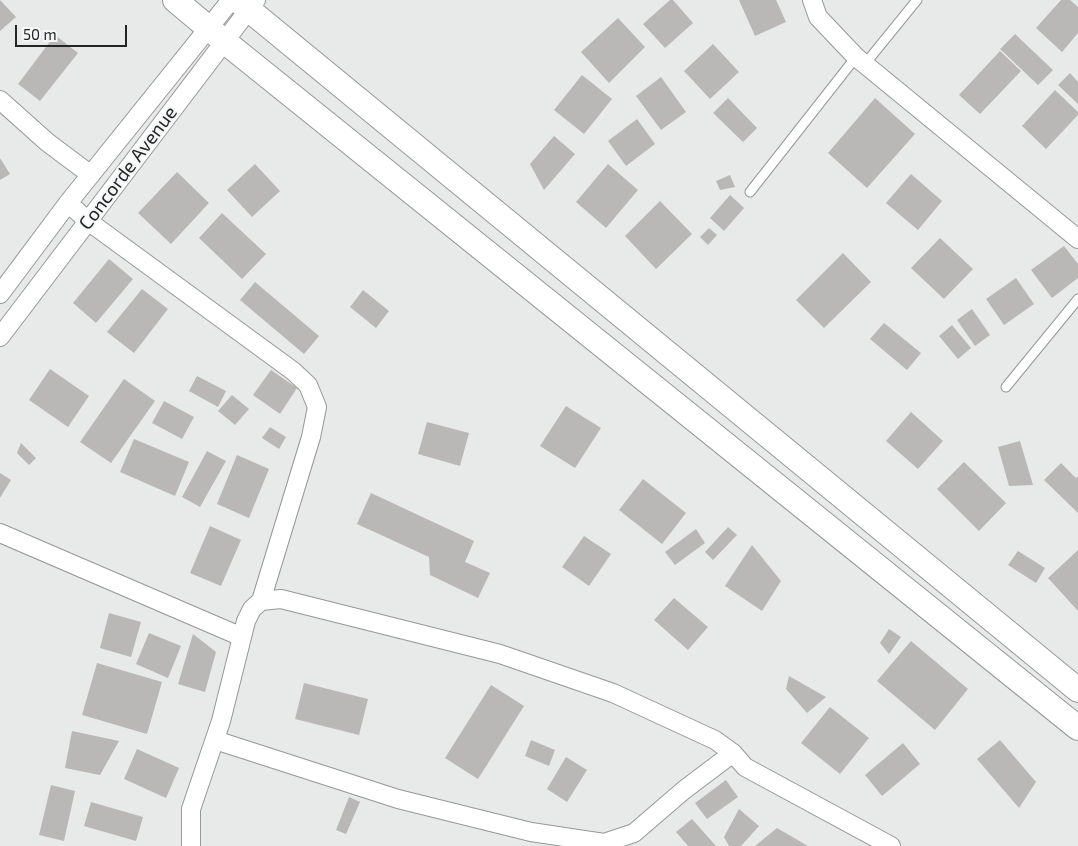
<!DOCTYPE html>
<html>
<head>
<meta charset="utf-8">
<style>
  body { margin:0 }
  #map { position:relative; width:1078px; height:846px; overflow:hidden; background:#e8e9e9; font-family:"Exo 2",sans-serif }
  canvas { display:block }
  .scale { position:absolute; left:15px; top:25px; width:112px; height:22px; box-sizing:border-box; border:2px solid #232424; border-top:0; padding-left:6px; font-size:15px; line-height:18px; white-space:nowrap; color:#232424; -webkit-text-stroke:4px #f5f6f7; paint-order:stroke }
</style>
</head>
<body>
<div id="map">
<canvas width="1078" height="846"></canvas>
<div class="scale">50 m</div>
</div>
<script>
const c = document.querySelector('canvas').getContext('2d');
c.lineJoin = 'round';
function fillPath(path, color) { c.fillStyle = color; c.fill(path, 'evenodd'); }
const poly = rows => new Path2D(rows.map(r => 'M' + r).join(''));
function strokePath(path, color, width, dash) { c.strokeStyle = color; c.lineWidth = width; c.lineCap = dash ? 'butt' : 'round'; c.setLineDash(dash || []); c.stroke(path); }
function label(font, color, halo, rows, align = 'center') {
  c.font = font + ' "Exo 2",sans-serif'; c.lineWidth = 4; c.setLineDash([]); c.textBaseline = 'middle'; c.strokeStyle = halo; c.fillStyle = color; for (const [text, x, y, turn = 0] of rows) {
    c.save(); c.translate(x, y); c.rotate((+turn || 0) * Math.PI / 180); c.textAlign = isNaN(turn) ? turn : align; if (halo) c.strokeText(text, 0, 0); c.fillText(text, 0, 0); c.restore();
  }
}
fillPath(poly([
  [0,0,16,17,0,31],
  [670,0,673,0,693,23,665,48,643,24],
  [739,0,776,0,786,22,755,36],
  [1061,0,1070,0,1078,7,1078,33,1062,52,1036,28],
  [618,18,645,47,609,83,581,52],
  [1015,34,1053,70,1038,85,1000,49],
  [55,35,78,53,40,101,18,84],
  [713,44,739,72,710,99,684,71],
  [1000,51,1021,71,980,114,959,95],
  [1070,73,1078,82,1078,104,1058,85],
  [582,75,612,99,584,134,554,110],
  [661,77,686,112,661,130,636,96],
  [1055,90,1078,112,1078,115,1046,149,1022,126],
  [728,98,757,128,743,142,713,113],
  [875,98,915,134,867,188,828,153],
  [637,119,655,144,626,166,608,141],
  [554,136,575,154,544,190,530,164],
  [0,158,10,174,0,180],
  [255,164,280,191,252,217,227,190],
  [608,164,638,190,606,228,576,202],
  [177,172,209,203,171,244,138,213],
  [911,174,942,201,918,230,886,203],
  [730,175,735,187,720,190,716,181],
  [730,195,744,208,724,231,710,218],
  [660,201,692,234,656,269,625,236],
  [222,213,266,254,242,279,199,238],
  [709,228,717,235,708,245,700,237],
  [940,238,973,269,944,299,911,268],
  [1064,246,1078,264,1078,278,1052,298,1031,270],
  [843,253,871,282,824,328,796,300],
  [109,259,133,279,96,323,73,303],
  [1016,278,1034,304,1004,325,986,299],
  [255,282,319,336,304,354,240,300],
  [142,289,168,309,134,353,107,332],
  [363,290,389,311,376,328,350,307],
  [972,309,990,335,975,346,957,320],
  [884,323,921,353,907,370,870,339],
  [952,325,971,348,958,359,939,336],
  [50,369,89,396,68,427,29,400],
  [271,370,297,388,280,414,253,395],
  [197,376,226,391,218,407,189,391],
  [124,379,155,401,111,463,80,442],
  [232,395,249,409,235,425,218,411],
  [164,401,194,417,182,439,152,423],
  [566,406,601,428,575,468,540,446],
  [911,412,943,441,918,469,886,441],
  [427,422,469,433,460,466,418,454],
  [270,427,286,437,279,449,262,438],
  [134,439,189,462,175,496,120,472],
  [1020,441,1033,485,1009,486,998,447],
  [21,443,36,458,29,465,17,453],
  [207,451,226,461,200,507,182,497],
  [237,455,269,469,249,518,217,504],
  [964,462,1006,503,979,531,937,489],
  [1061,463,1076,478,1078,476,1078,513,1044,480],
  [0,473,11,480,0,498],
  [643,479,686,513,662,544,619,510],
  [371,493,474,541,465,562,490,573,478,598,430,575,429,557,357,524],
  [210,526,241,540,221,586,190,573],
  [728,527,737,535,713,560,705,552],
  [696,529,705,543,675,565,665,552],
  [584,536,611,554,589,586,562,567],
  [752,545,781,581,762,611,725,586],
  [1078,550,1078,611,1048,578],
  [1018,551,1045,568,1036,583,1008,565],
  [674,598,708,627,688,650,654,620],
  [109,613,141,622,131,657,100,648],
  [889,629,901,637,889,654,880,643],
  [149,633,181,646,168,678,136,664],
  [193,634,216,652,205,692,178,684],
  [911,641,968,689,935,730,877,681],
  [97,663,162,682,147,734,82,715],
  [789,676,826,697,807,713,786,689],
  [304,683,368,699,359,735,295,719],
  [491,685,524,706,478,779,445,758],
  [830,707,869,738,840,774,801,743],
  [72,731,119,741,100,775,65,768],
  [531,740,555,750,549,766,525,756],
  [1000,740,1036,782,1019,808,977,759],
  [903,743,920,764,882,796,865,775],
  [137,749,179,768,166,798,124,779],
  [566,757,587,770,567,802,547,789],
  [726,780,738,797,707,819,695,803],
  [51,785,75,791,64,841,39,835],
  [349,797,360,802,346,834,336,830],
  [91,802,143,817,136,841,84,826],
  [739,809,759,826,741,846,729,846,724,837],
  [692,819,716,846,688,846,676,832],
  [777,828,808,846,755,846]
]), '#b9b8b7');
const lane = poly([
  [865,64,917,0],
  [750,192,856,57],
  [1006,387,1078,299]
]);
const street = poly([
  [812,0,818,17,856,57,1078,239],
  [0,100,47,142,91,175],
  [68,203,88,221,293,371,308,385,317,407,311,437,261,601],
  [0,294,68,203,231,0],
  [0,337,256,0],
  [0,533,242,637],
  [215,740,398,799,531,832,604,843,634,833,684,790,733,753],
  [191,846,191,809,221,721,246,621,252,609,261,601,281,599,500,654,613,693,715,740,733,753,745,767,891,846]
]);
const secondary = poly([
  [175,0,224,41,1078,728],
  [237,0,1078,690]
]);
strokePath(lane, '#969797', 11);
strokePath(street, '#969797', 20);
strokePath(secondary, '#969797', 26);
strokePath(lane, '#fff', 9);
strokePath(street, '#fff', 18);
strokePath(secondary, '#fff', 24);
label('19px', '#232424', '#f5f6f7', [
  ["Concorde Avenue",128,168,-53]
]);
</script>
</body>
</html>
